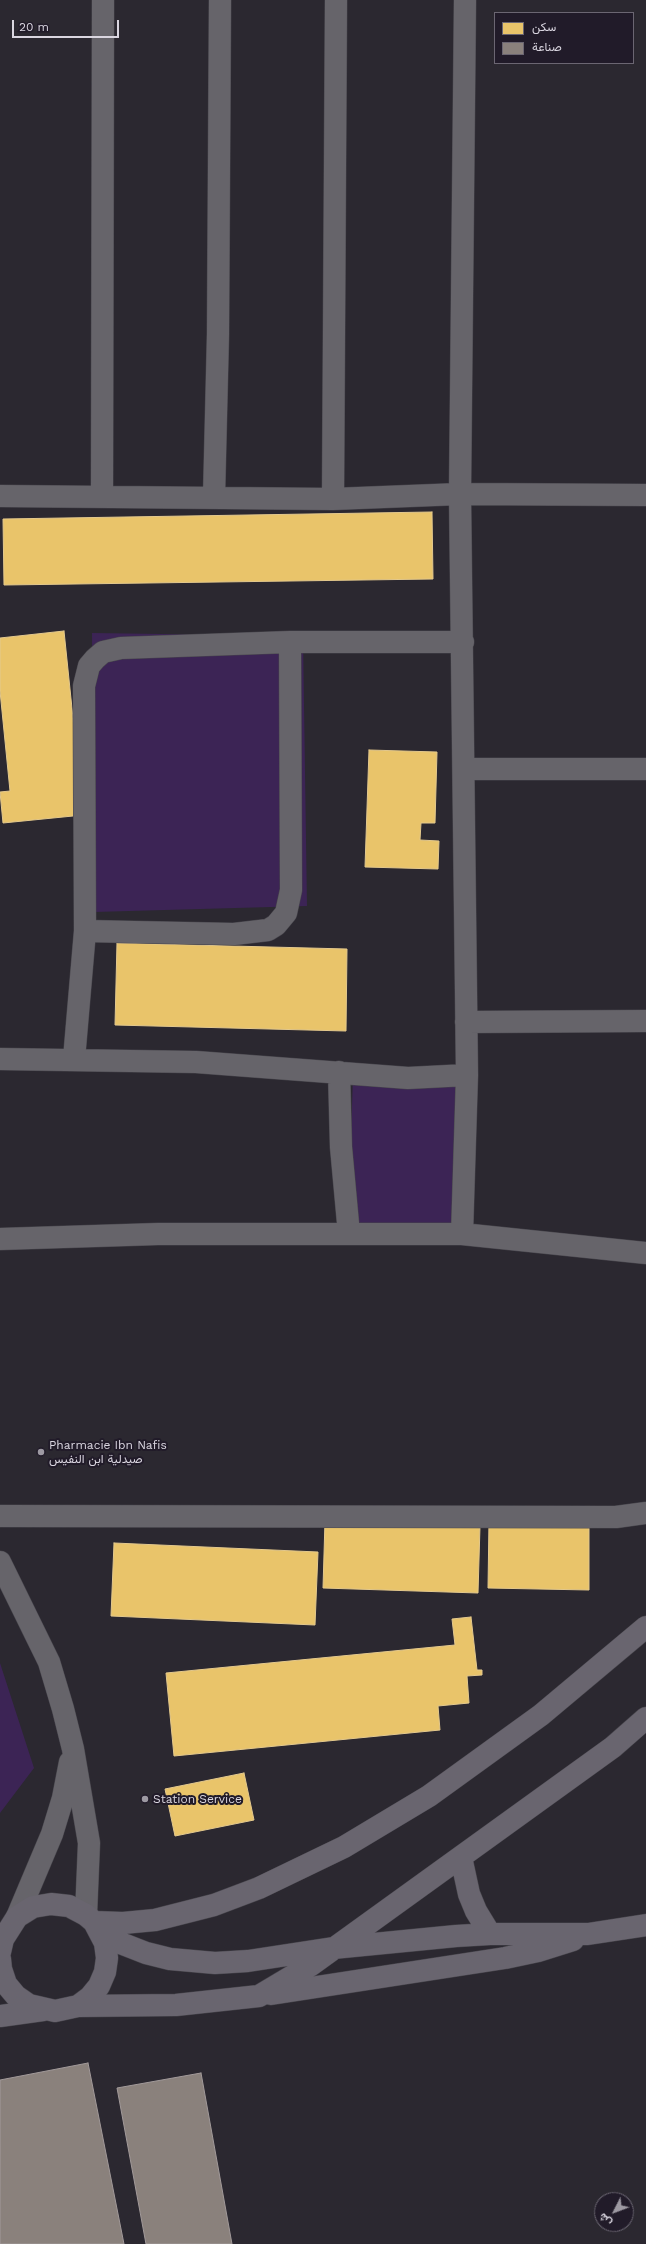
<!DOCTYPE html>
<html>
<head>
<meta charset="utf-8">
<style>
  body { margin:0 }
  #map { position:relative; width:646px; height:2244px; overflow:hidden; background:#2b2830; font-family:"Work Sans",Vazirmatn,sans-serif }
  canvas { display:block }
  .legend { position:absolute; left:494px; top:12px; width:140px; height:52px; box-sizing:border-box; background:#211b29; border:1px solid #6b6672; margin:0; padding:5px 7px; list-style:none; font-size:12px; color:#dad6e0 }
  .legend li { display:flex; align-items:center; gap:8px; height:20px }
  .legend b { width:20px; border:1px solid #6b6672 }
  .north { position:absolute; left:594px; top:2192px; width:40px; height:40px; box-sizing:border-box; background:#211b29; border:1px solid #6b6672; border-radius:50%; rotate:228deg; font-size:11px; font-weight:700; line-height:16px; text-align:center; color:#dad6e0 }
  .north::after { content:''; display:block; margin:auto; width:14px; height:18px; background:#9d99a2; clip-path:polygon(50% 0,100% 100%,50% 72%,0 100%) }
  .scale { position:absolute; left:12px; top:20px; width:107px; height:18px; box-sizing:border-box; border:2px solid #dad6e0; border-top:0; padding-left:5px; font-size:12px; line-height:14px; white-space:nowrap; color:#dad6e0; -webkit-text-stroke:3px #211b29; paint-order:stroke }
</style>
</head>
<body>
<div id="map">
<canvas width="646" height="2244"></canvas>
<ul class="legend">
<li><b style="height:11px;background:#e9c46a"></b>سكن</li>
<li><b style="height:11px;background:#8a817c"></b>صناعة</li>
</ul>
<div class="north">ش</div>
<div class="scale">20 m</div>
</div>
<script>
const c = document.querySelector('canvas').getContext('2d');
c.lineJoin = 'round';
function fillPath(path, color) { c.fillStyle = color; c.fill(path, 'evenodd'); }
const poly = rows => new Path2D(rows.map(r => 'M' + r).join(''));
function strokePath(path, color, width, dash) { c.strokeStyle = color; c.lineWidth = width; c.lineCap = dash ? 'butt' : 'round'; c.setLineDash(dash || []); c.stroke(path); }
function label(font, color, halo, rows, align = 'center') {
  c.font = font + ' "Work Sans",Vazirmatn,sans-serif'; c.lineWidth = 4; c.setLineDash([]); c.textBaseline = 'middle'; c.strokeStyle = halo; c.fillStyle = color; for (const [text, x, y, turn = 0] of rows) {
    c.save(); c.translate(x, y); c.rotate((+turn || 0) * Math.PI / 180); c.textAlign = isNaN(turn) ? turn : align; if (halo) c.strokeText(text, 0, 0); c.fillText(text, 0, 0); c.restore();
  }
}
fillPath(poly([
  [92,633,303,636,307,906,94,912],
  [472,1063,471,1232,348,1232,353,1075],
  [0,1663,34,1768,0,1813]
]), '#3c2455');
const homes = poly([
  [432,512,433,579,4,585,3,519,432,512],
  [64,631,83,815,3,823,0,792,10,791,0,691,0,638,64,631],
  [369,750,437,752,435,823,421,823,420,840,439,841,438,869,365,867,369,750],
  [117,943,347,949,346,1031,115,1025,117,943],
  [325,1521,480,1526,478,1593,323,1588,325,1521],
  [489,1521,589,1521,589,1590,488,1588,489,1521],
  [114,1543,318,1552,315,1625,111,1616,114,1543],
  [471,1617,477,1670,482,1670,482,1675,467,1676,469,1703,438,1706,440,1730,174,1756,166,1673,455,1645,452,1619,471,1617],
  [244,1773,254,1820,175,1836,165,1789,244,1773]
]);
fillPath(homes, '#e9c46a');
strokePath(homes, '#e4c98d', 1);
const industry = poly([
  [88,2063,124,2244,0,2244,0,2080,88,2063],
  [201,2073,232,2244,146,2244,117,2088,201,2073]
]);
fillPath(industry, '#8a817c');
strokePath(industry, '#a29a9a', 1);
const street = poly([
  [0,496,333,499,460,494,646,495],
  [102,496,103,0],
  [214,497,218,334,220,0],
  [333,499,336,0],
  [464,769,646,769],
  [85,931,234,934,268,930,276,925,286,913,291,890,290,642],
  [466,1022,646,1021],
  [0,1059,196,1062,408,1078,467,1075],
  [74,1059,85,931,84,686,89,666,95,659,103,652,121,648,290,642,463,642],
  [339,1072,341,1147,349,1234],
  [462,1234,467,1075,460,494,465,0],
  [0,1239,158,1234,462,1234,646,1253],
  [0,1516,616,1517,646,1513],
  [0,1562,49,1662,63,1709,73,1749,89,1843,86,1915],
  [17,1917,52,1834,63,1798,70,1762]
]);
const secondary = poly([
  [461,1857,469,1894,476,1911,490,1934],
  [94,1922,123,1923,155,1920,214,1905,259,1888,344,1847,429,1796,541,1715,646,1627],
  [99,1930,123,1944,146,1953,170,1959,215,1963,248,1961,333,1948,456,1936,490,1934,588,1934,646,1925],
  [0,1952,3,1939,17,1917,33,1907,51,1904,69,1906,86,1915,94,1922,105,1943,107,1958,105,1972,99,1986,90,1997,78,2006,55,2011,29,2005,16,1996,6,1984,1,1969,0,1959],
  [271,1994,505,1958,538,1951,573,1940],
  [78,2006,176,2005,259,1996,311,1965,613,1747,646,1718],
  [0,2016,43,2010]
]);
strokePath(street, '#47454c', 23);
strokePath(secondary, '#47454c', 23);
strokePath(street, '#66646a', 22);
strokePath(secondary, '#69656f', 22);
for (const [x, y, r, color] of [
  [41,1452,4,"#9d99a2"],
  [145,1799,4,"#9d99a2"]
]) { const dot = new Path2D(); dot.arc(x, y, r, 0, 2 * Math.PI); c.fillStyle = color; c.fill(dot); strokePath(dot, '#211b29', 1.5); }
label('12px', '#dad6e0', '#211b29', [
  ["Pharmacie Ibn Nafis",49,1445],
  ["صيدلية ابن النفيس",49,1459],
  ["Station Service",153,1799]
], 'left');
</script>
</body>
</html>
